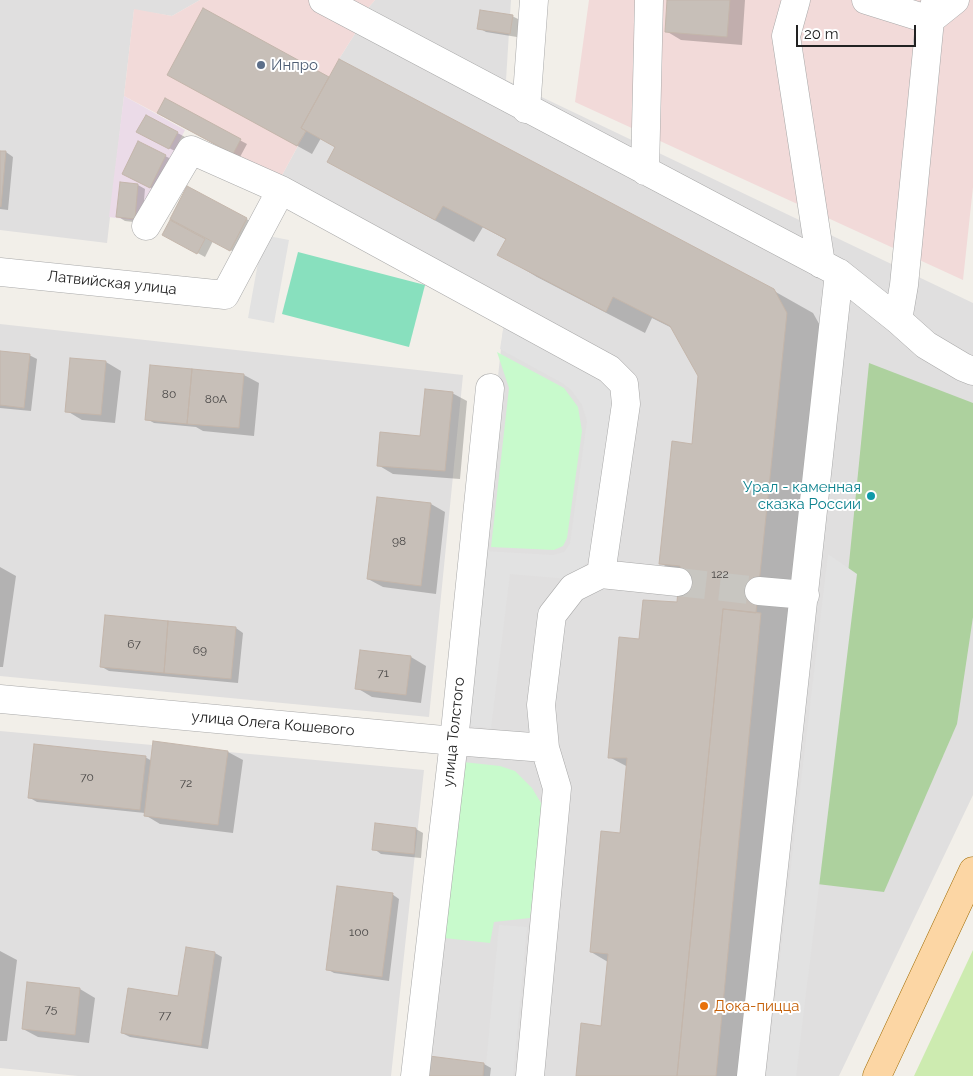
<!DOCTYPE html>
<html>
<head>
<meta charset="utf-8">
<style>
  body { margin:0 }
  #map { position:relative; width:973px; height:1076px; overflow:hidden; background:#f2efe9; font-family:Raleway,sans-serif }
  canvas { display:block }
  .scale { position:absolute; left:796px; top:25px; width:120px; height:22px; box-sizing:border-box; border:2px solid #222; border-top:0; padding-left:6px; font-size:15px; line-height:18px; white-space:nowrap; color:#222; -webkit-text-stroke:4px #fff; paint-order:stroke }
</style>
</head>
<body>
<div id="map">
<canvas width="973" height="1076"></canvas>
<div class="scale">20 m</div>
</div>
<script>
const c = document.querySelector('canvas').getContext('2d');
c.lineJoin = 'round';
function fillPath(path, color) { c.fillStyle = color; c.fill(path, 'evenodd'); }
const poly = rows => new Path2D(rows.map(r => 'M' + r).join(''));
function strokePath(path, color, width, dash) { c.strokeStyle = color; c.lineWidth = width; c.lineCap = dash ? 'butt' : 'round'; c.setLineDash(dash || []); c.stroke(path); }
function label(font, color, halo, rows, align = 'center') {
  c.font = font + ' Raleway,sans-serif'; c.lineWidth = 4; c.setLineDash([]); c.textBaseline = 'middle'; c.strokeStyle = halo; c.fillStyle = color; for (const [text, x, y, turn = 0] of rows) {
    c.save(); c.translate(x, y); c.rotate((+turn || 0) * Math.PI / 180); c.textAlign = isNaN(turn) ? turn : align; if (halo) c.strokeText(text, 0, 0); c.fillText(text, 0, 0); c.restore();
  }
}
fillPath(poly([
  [0,0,200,0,172,16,134,10,107,243,0,230],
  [375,0,511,0,506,80,973,303,973,795,839,1076,423,1076,506,302,280,179,306,131,301,128,339,59,363,21,369,7],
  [0,324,463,375,429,717,0,676],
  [0,731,424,770,391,1076,78,1076,0,1068]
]), '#e0dfdf');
fillPath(poly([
  [200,0,375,0,369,7,363,21,339,59,301,128,306,131,280,179,124,96,134,9,172,16],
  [589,0,973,0,973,187,963,280,575,102]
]), '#f2dad9');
fillPath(poly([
  [124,96,185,130,138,221,109,217]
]), '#ebdbe8');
fillPath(poly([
  [973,950,973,1076,914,1076]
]), '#cdebb0');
fillPath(poly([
  [869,363,973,403,973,617,957,724,884,892,817,884]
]), '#add19e');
fillPath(poly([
  [497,352,564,388,578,407,582,431,567,538,563,546,554,550,491,547,509,388],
  [463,762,500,766,515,771,532,788,541,803,542,819,530,918,494,922,490,943,444,938]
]), '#c8facc');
fillPath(poly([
  [298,252,425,285,409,347,282,314]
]), '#88e0be');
fillPath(poly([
  [263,235,289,240,274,323,248,318],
  [504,324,616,388,593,557,570,579,510,574,491,728,463,725,483,551,553,555,564,552,570,543,587,421,582,405,571,390,562,383,500,349],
  [828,554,857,574,796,1076,766,1076],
  [499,925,527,927,513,1076,485,1076]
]), '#e2e2e2');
fillPath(poly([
  [668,0,745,0,742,45,681,40,666,31],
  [203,10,329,79,774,291,813,313,826,336,744,1076,578,1076,602,1027,608,962,591,952,621,835,628,767,609,757,640,640,678,603,680,574,660,563,693,445,699,376,674,329,652,318,645,333,537,277,499,254,507,240,483,227,474,242,329,162,337,147,321,138,312,154,183,83],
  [512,16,520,20,517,37,486,32,479,28],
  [165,100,247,144,240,157,158,113],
  [146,116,185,137,177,152,145,136],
  [138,142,173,160,158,191,130,178],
  [0,152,6,152,13,157,8,210,0,209],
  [138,185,145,189,142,223,125,221,117,216],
  [188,188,254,223,238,254,213,241,205,257,163,234],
  [0,352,29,355,37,359,31,411,0,408],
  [106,362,121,371,115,423,82,420,67,411],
  [244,375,259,383,254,436,203,431,196,427,154,423,147,419],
  [452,393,467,401,460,479,393,474,378,465,422,437],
  [431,504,445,512,436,594,383,587,368,579],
  [0,567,16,576,3,667,0,667],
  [107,616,236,628,243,633,238,683,109,671,102,667],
  [361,651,411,657,426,666,421,703,372,697,357,688],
  [228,752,243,760,233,833,160,824,145,815,145,813,37,802,30,798,145,757,152,761],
  [416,829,423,833,421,858,381,854,374,849],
  [392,894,399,899,389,981,334,973,327,969],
  [0,951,17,960,7,1041,0,1041],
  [215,953,222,957,208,1049,130,1037,122,1033,179,997],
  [80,989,95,998,89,1043,38,1037,23,1029],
  [430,1058,484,1064,491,1068,490,1076,428,1076]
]), '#0003');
const building = poly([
  [667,0,730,0,727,37,665,32,667,0],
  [203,8,329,77,301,128,306,131,297,146,167,75,203,8],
  [480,10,513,15,510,34,477,29,480,10],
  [339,59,774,289,787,313,756,613,723,609,677,1076,576,1076,581,1023,601,1026,608,954,590,952,601,831,620,833,627,758,608,758,619,637,639,639,643,600,677,602,680,566,659,564,672,441,692,444,698,376,670,326,613,297,606,312,497,255,506,239,443,206,435,220,327,162,335,147,301,128,339,59],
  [165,98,241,139,233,154,157,113,165,98],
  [146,115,178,132,169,149,136,132,146,115],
  [138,141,166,155,150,188,122,174,138,141],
  [0,151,6,151,1,207,0,206,0,151],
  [120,182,138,184,135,219,116,217,120,182],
  [187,186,247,218,230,251,170,219,187,186],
  [170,220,205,239,197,254,162,235,170,220],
  [0,351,30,354,24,408,0,405,0,351],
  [70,358,106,361,101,415,65,412,70,358],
  [150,365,192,369,187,424,145,420,150,365],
  [192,369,244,374,239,428,187,424,192,369],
  [425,389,453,392,445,471,377,466,380,432,420,436,425,389],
  [377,497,431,503,421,586,367,579,377,497],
  [723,609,761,613,716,1076,677,1076,723,609],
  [105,615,168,621,164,673,100,667,105,615],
  [168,621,236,627,231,679,164,673,168,621],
  [360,650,411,656,406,695,355,689,360,650],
  [153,741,228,751,218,825,144,816,153,741],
  [34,744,146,756,140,810,28,798,34,744],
  [375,823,416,828,414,854,372,850,375,823],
  [337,886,393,893,382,977,326,970,337,886],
  [186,947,215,952,201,1046,121,1033,128,988,178,996,186,947],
  [27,982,80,988,75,1035,22,1029,27,982],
  [429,1056,484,1063,483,1076,427,1076,429,1056]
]);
fillPath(building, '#c7bfb8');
strokePath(building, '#c4b6ab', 1);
strokePath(poly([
  [678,582,759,591]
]), '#c8c6c1', 28, [28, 14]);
const minor = poly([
  [323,0,839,273,898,320,926,345,963,367,973,371],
  [796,0,786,36,821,264],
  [866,0,930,20,935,3],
  [526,109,534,0],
  [645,171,649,0],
  [146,226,191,150,281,190],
  [0,272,225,295,281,190,609,369,624,384,626,404,601,574,573,588,552,615,541,705,545,748,557,788,530,1076],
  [898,320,904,285,930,20,955,0],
  [601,574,678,582],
  [759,591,805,595],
  [0,699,454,741,545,748],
  [415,1076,454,741,490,388],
  [751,1076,839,273]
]);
const major = poly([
  [877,1076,973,871]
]);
strokePath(minor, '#a9a9a9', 29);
strokePath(major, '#a06b00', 29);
strokePath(minor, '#fff', 28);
strokePath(major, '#fcd6a4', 28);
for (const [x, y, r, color] of [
  [261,65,5,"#5c6f8a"],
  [871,496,5,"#0f9aa8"],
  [704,1006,5,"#e8710a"]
]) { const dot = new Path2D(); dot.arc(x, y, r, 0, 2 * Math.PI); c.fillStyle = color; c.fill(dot); strokePath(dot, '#fff', 2); }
label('12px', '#4b4948', null, [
  ["80",169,394],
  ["80А",216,399],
  ["98",399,541],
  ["122",720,574],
  ["67",134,644],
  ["69",200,650],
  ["71",383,673],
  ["70",87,777],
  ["72",186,783],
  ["100",359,932],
  ["75",51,1009],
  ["77",165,1015]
]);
label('15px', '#4e5e75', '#fff', [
  ["Инпро",271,65]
], 'left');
label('15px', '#222', '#fff', [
  ["Латвийская улица",112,283,6],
  ["улица Олега Кошевого",273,724,5],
  ["улица Толстого",454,732,-84]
]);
label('15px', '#0d838f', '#fff', [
  ["Урал - каменная",861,487],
  ["сказка России",861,504]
], 'right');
label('15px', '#c56008', '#fff', [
  ["Дока-пицца",714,1006]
], 'left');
</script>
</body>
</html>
